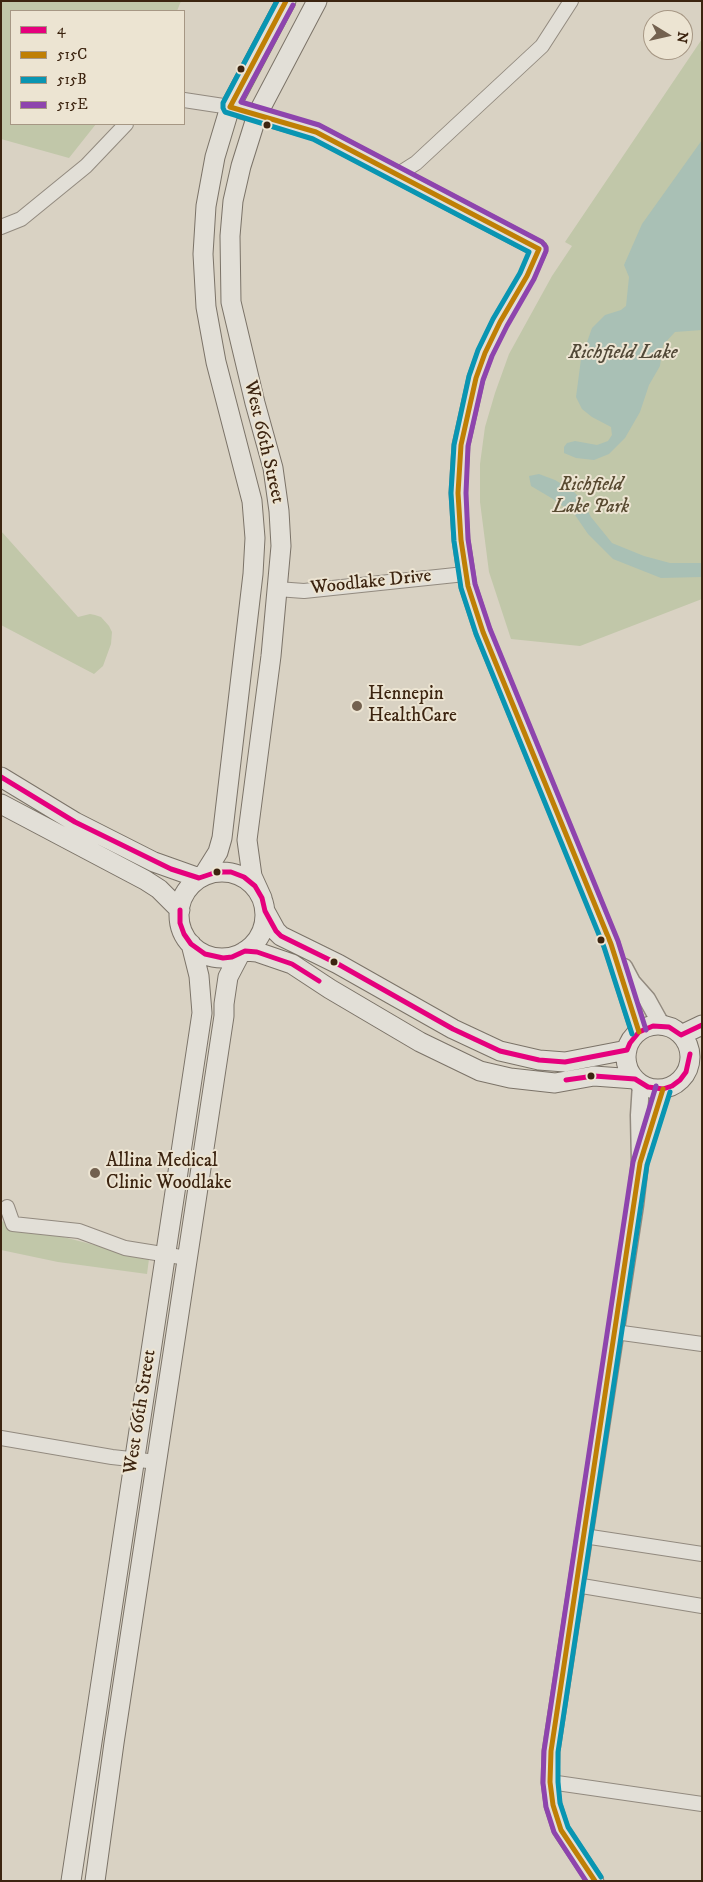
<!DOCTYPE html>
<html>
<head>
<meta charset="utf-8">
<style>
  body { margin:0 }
  #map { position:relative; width:703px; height:1882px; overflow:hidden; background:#d9d2c3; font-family:"IM FELL DW Pica",serif }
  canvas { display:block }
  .frame { position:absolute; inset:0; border:2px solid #3c2410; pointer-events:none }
  .legend { position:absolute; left:10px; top:10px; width:175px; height:115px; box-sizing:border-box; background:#ece4d2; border:1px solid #a69784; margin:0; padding:6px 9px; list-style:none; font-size:15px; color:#3c2410 }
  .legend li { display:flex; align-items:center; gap:10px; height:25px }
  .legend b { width:25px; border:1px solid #a69784 }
  .north { position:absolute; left:643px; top:10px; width:50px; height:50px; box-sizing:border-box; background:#ece4d2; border:1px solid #a69784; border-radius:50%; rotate:99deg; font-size:14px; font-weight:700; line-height:20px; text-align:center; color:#3c2410 }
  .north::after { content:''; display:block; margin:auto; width:18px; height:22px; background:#73614f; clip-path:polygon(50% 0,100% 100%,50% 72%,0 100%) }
</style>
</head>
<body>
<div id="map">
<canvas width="703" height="1882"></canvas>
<div class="frame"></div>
<ul class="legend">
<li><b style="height:6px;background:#e5007d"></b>4</li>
<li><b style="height:6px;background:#bf7f05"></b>515C</li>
<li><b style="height:6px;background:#0995b2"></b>515B</li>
<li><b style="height:6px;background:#8e44ad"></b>515E</li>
</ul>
<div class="north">N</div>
</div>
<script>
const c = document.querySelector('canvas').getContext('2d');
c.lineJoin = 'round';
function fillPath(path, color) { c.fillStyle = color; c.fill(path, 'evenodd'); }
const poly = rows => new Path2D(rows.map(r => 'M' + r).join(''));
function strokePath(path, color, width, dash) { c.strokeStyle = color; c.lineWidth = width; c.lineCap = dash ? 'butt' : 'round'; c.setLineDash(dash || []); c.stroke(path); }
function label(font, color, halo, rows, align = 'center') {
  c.font = font + ' "IM FELL DW Pica",serif'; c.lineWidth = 4; c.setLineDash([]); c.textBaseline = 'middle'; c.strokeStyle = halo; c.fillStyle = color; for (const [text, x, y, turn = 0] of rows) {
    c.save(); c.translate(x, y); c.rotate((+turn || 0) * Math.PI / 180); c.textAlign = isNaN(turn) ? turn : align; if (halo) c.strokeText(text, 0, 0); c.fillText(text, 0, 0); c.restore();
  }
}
fillPath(poly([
  [1,1,181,1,177,11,11,11,11,124,96,124,69,158,1,139],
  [702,39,702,599,580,646,511,639,489,572,480,502,480,464,485,427,495,393,509,354,552,276,572,246,565,242],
  [1,531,78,617,90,614,95,615,101,617,109,626,112,632,111,644,103,666,94,674,1,625],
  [1,1221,149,1259,147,1274,58,1262,1,1250]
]), '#c1c7a9');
fillPath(poly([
  [702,140,702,330,675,332,663,345,660,366,649,385,640,412,625,438,609,454,594,460,576,458,564,453,564,447,567,443,575,441,597,445,608,441,612,435,611,427,592,417,582,409,576,397,581,359,592,328,605,315,621,310,626,306,629,277,624,265,642,224],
  [539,474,555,480,572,490,581,499,591,517,612,543,644,556,670,563,702,563,702,577,661,578,613,559,588,534,575,515,553,499,531,486,529,476]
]), '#a9c0b5');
const minor = poly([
  [184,100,230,107],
  [397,175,416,163,542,46,571,1],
  [1,227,21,219,86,166,126,124],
  [277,589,304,591,465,574],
  [7,1207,13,1224,79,1231,125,1248,187,1258],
  [615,1332,702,1344],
  [1,1438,112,1457,157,1462],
  [584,1536,702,1554],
  [576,1585,702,1606],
  [550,1782,702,1804]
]);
const tertiary = poly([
  [230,107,316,132,539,249,527,276,500,322,485,353,476,378,461,445,458,493,461,540,468,586,483,632,611,944,639,1032],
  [624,967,632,982,647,999,662,1026],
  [645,1146,663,1089],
  [595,1881,561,1830,553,1805,550,1782,551,1751,635,1205,640,1163,639,1115,641,1084]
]);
const secondary = poly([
  [1,777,75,822,154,862,199,878],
  [1,804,145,880,159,889,180,910],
  '179 915a43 43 0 1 1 86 0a43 43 0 1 1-86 0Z',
  [203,876,218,852,222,838,253,574,255,538,252,501,216,362,206,307,203,254,206,206,215,157,230,107,286,1],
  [262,898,252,876,247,840,271,656,281,546,279,511,273,468,255,403,231,302,230,236,233,201,241,166,257,115,317,1],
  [265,911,276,931,281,936,338,964,453,1029,500,1051,539,1060,565,1062,627,1050],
  [245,951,257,952,292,964,330,989,420,1042,480,1071,510,1078,555,1083,594,1076,635,1079],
  '626 1057a32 32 0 1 1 64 0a32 32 0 1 1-64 0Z',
  [681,1035,702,1025],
  [71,1881,202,1013,199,976,191,944],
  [95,1881,114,1743,224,1016,224,1004,228,977,240,954]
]);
strokePath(minor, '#928a7f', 16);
strokePath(tertiary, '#928a7f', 19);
strokePath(secondary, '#7b7368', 21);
strokePath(minor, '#e2dfd7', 14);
strokePath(tertiary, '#e2dfd7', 16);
strokePath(secondary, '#e2dfd7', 19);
strokePath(poly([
  [1,777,75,822,171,869,199,878,217,872,231,872,244,877,255,886,262,898,265,911,276,931,281,936,338,964,453,1029,500,1051,539,1060,565,1062,627,1050,630,1043,639,1032,653,1026,669,1027,681,1035,702,1025],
  [180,910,180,923,184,934,191,944,205,954,223,958,232,957,245,951,257,952,292,964,319,981],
  [566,1080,594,1076,635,1079,648,1087,663,1089,672,1086,680,1080,686,1072,690,1054]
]), '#e5007d', 5);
strokePath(poly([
  [286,1,230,107,316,132,539,249,527,276,500,322,485,353,476,378,461,445,458,493,461,540,468,586,483,632,611,944,639,1032],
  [595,1881,561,1830,553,1805,550,1782,551,1751,640,1163,663,1089]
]), '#bf7f05', 5);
strokePath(poly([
  [277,1,223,103,223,108,225,112,313,139,529,252,520,273,493,319,478,350,469,376,454,445,451,493,454,541,461,588,476,634,604,947,632,1034],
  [601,1877,568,1827,560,1803,558,1782,558,1752,647,1165,670,1092]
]), '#0995b2', 5);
strokePath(poly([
  [293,5,241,102,319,125,542,242,546,247,546,251,534,279,507,326,492,356,483,380,468,446,466,493,468,539,475,584,490,629,618,941,646,1030],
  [586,1881,554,1832,546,1807,543,1783,544,1751,633,1162,656,1086]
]), '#8e44ad', 5);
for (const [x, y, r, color] of [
  [241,69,4.5,"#3c2410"],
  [267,125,4.5,"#3c2410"],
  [357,706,6,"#73614f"],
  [217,872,4.5,"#3c2410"],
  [601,940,4.5,"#3c2410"],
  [334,962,4.5,"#3c2410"],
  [591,1076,4.5,"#3c2410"],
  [95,1173,6,"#73614f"]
]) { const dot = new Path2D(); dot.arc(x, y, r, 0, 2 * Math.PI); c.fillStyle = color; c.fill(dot); strokePath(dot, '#ece4d2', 2); }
label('19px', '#3c2410', '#ece4d2', [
  ["West 66th Street",263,442,77],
  ["Woodlake Drive",371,583,-6],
  ["West 66th Street",141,1412,-81]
]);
label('italic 19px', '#584a31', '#ece4d2', [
  ["Richfield",591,486],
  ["Lake Park",591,508]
]);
label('19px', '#3c2410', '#ece4d2', [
  ["Hennepin",368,695],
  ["HealthCare",368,717],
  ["Allina Medical",106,1162],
  ["Clinic Woodlake",106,1184]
], 'left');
label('italic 20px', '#524938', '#ece4d2', [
  ["Richfield Lake",623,354]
]);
</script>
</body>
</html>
